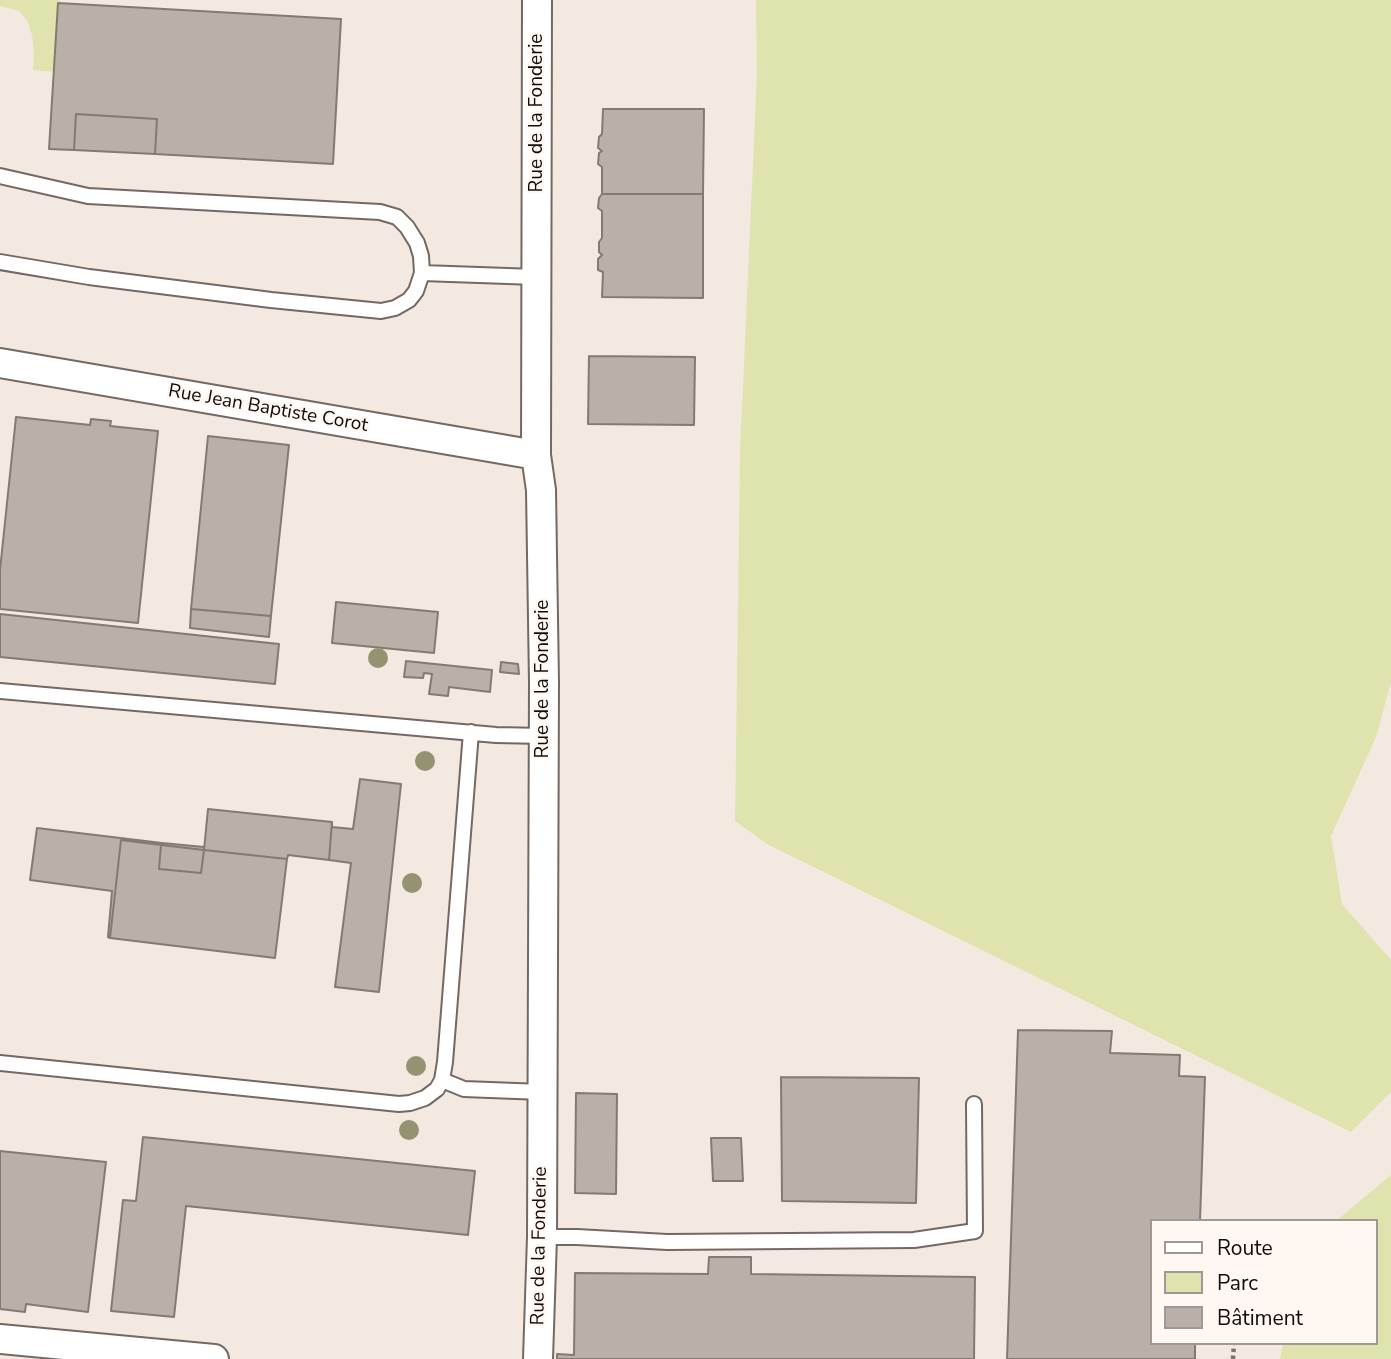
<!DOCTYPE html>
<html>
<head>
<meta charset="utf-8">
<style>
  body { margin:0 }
  #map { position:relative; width:1391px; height:1359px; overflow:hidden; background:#f4e9e1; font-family:"Nunito Sans",sans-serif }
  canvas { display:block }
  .legend { position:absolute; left:1150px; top:1219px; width:228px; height:126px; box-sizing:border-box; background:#fef7f2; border:2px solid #9f9995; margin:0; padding:9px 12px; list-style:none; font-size:21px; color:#110d0a }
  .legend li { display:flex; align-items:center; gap:14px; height:35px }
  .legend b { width:35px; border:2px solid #9f9995 }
</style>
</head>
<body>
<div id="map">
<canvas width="1391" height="1359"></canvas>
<ul class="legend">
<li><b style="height:9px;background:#fff"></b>Route</li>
<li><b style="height:19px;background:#dfe3ad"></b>Parc</li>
<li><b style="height:19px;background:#bab0a7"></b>Bâtiment</li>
</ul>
</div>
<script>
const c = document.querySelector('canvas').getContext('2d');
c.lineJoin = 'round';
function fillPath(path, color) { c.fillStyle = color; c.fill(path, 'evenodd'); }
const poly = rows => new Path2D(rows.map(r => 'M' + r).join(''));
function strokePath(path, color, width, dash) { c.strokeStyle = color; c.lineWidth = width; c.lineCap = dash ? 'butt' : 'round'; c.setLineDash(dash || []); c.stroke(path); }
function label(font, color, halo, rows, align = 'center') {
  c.font = font + ' "Nunito Sans",sans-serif'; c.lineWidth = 5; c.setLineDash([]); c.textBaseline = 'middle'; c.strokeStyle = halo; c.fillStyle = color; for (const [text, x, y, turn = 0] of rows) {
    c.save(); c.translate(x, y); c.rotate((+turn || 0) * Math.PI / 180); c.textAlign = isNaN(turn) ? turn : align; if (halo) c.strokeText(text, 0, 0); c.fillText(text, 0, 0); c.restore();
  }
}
fillPath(poly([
  [0,0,60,0,57,72,33,70,34,51,32,35,28,22,19,11,0,6],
  [756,0,1391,0,1391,682,1376,737,1331,836,1342,904,1391,960,1391,1092,1351,1132,767,844,735,821,740,453,757,73],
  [1391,1175,1391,1359,1280,1359,1283,1343,1375,1343,1375,1221,1336,1221]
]), '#dfe3ad');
const building = poly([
  [58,3,341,19,333,164,155,154,157,119,76,114,74,150,49,149,58,3],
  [603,109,704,109,703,194,602,194,602,167,598,164,599,153,602,151,598,148,599,137,602,134,603,109],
  [76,114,157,119,155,154,74,150,76,114],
  [602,194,703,194,703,298,602,297,603,272,598,270,598,259,602,255,599,252,599,242,602,238,602,211,598,208,599,198,602,194],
  [589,356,695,357,694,425,588,424,589,356],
  [16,417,90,425,91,419,111,421,110,426,158,431,138,623,0,609,0,570,16,417],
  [208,436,289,445,271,616,191,609,208,436],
  [336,602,438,612,434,653,332,643,336,602],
  [191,609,271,616,269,637,190,628,191,609],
  [0,614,279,644,275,684,0,657,0,614],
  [406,661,492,670,490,692,449,687,448,696,429,694,432,674,424,673,423,678,404,677,406,661],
  [501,662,518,664,519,674,500,672,501,662],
  [360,779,401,784,379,992,335,987,351,863,329,860,332,822,332,827,353,829,360,779],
  [208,809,332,822,329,860,288,855,287,859,204,850,208,809],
  [37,828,162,843,161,845,121,840,110,938,108,937,112,891,30,880,37,828],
  [121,840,161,845,159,869,201,873,204,850,287,859,275,958,110,938,121,840],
  [162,843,204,847,204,850,161,845,162,843],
  [161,845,204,850,201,873,159,869,161,845],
  [1018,1030,1112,1031,1110,1053,1180,1055,1179,1076,1205,1077,1200,1221,1151,1221,1151,1343,1195,1343,1195,1359,1007,1359,1018,1030],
  [781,1077,919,1078,916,1203,782,1201,781,1077],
  [576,1093,617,1094,616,1194,575,1193,576,1093],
  [143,1137,475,1171,468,1235,186,1206,174,1317,111,1311,123,1200,136,1201,143,1137],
  [711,1138,741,1138,743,1181,713,1181,711,1138],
  [0,1151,106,1162,88,1312,26,1304,25,1312,0,1309,0,1151],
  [709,1257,751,1257,751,1274,975,1277,974,1359,557,1359,557,1354,574,1355,575,1273,708,1274,709,1257]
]);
fillPath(building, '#bab0a7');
strokePath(building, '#837a71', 2);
const service = poly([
  [0,176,88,196,380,212,397,217,407,227,417,243,421,256,422,273,416,291,409,300,395,308,381,311,271,300,89,277,0,262],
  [422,273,536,277],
  [0,691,496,735,544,736],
  [0,1063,399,1104,410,1103,425,1098,437,1089,442,1080,445,1062,471,732],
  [442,1080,464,1089,542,1092],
  [542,1237,577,1237,667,1242,914,1240,975,1231,974,1104]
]);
const minor = poly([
  [537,0,536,455,541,490,544,683,542,1237,538,1359],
  [0,363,536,455],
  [0,1339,214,1359]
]);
strokePath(service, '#736962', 18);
strokePath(minor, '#736962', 32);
strokePath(poly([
  [1233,1359,1234,1343]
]), '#7a736d', 4.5, [3.5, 3.5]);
strokePath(service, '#fff', 14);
strokePath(minor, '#fff', 28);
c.fillStyle = '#959271';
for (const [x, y] of [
  [378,658],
  [425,761],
  [412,883],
  [416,1066],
  [409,1130]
]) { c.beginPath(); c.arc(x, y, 10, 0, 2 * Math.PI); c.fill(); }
label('19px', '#110d0a', '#fef7f2', [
  ["Rue de la Fonderie",537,113,-90],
  ["Rue Jean Baptiste Corot",268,409,10],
  ["Rue de la Fonderie",543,679,-90],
  ["Rue de la Fonderie",540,1246,-89]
]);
</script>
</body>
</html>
